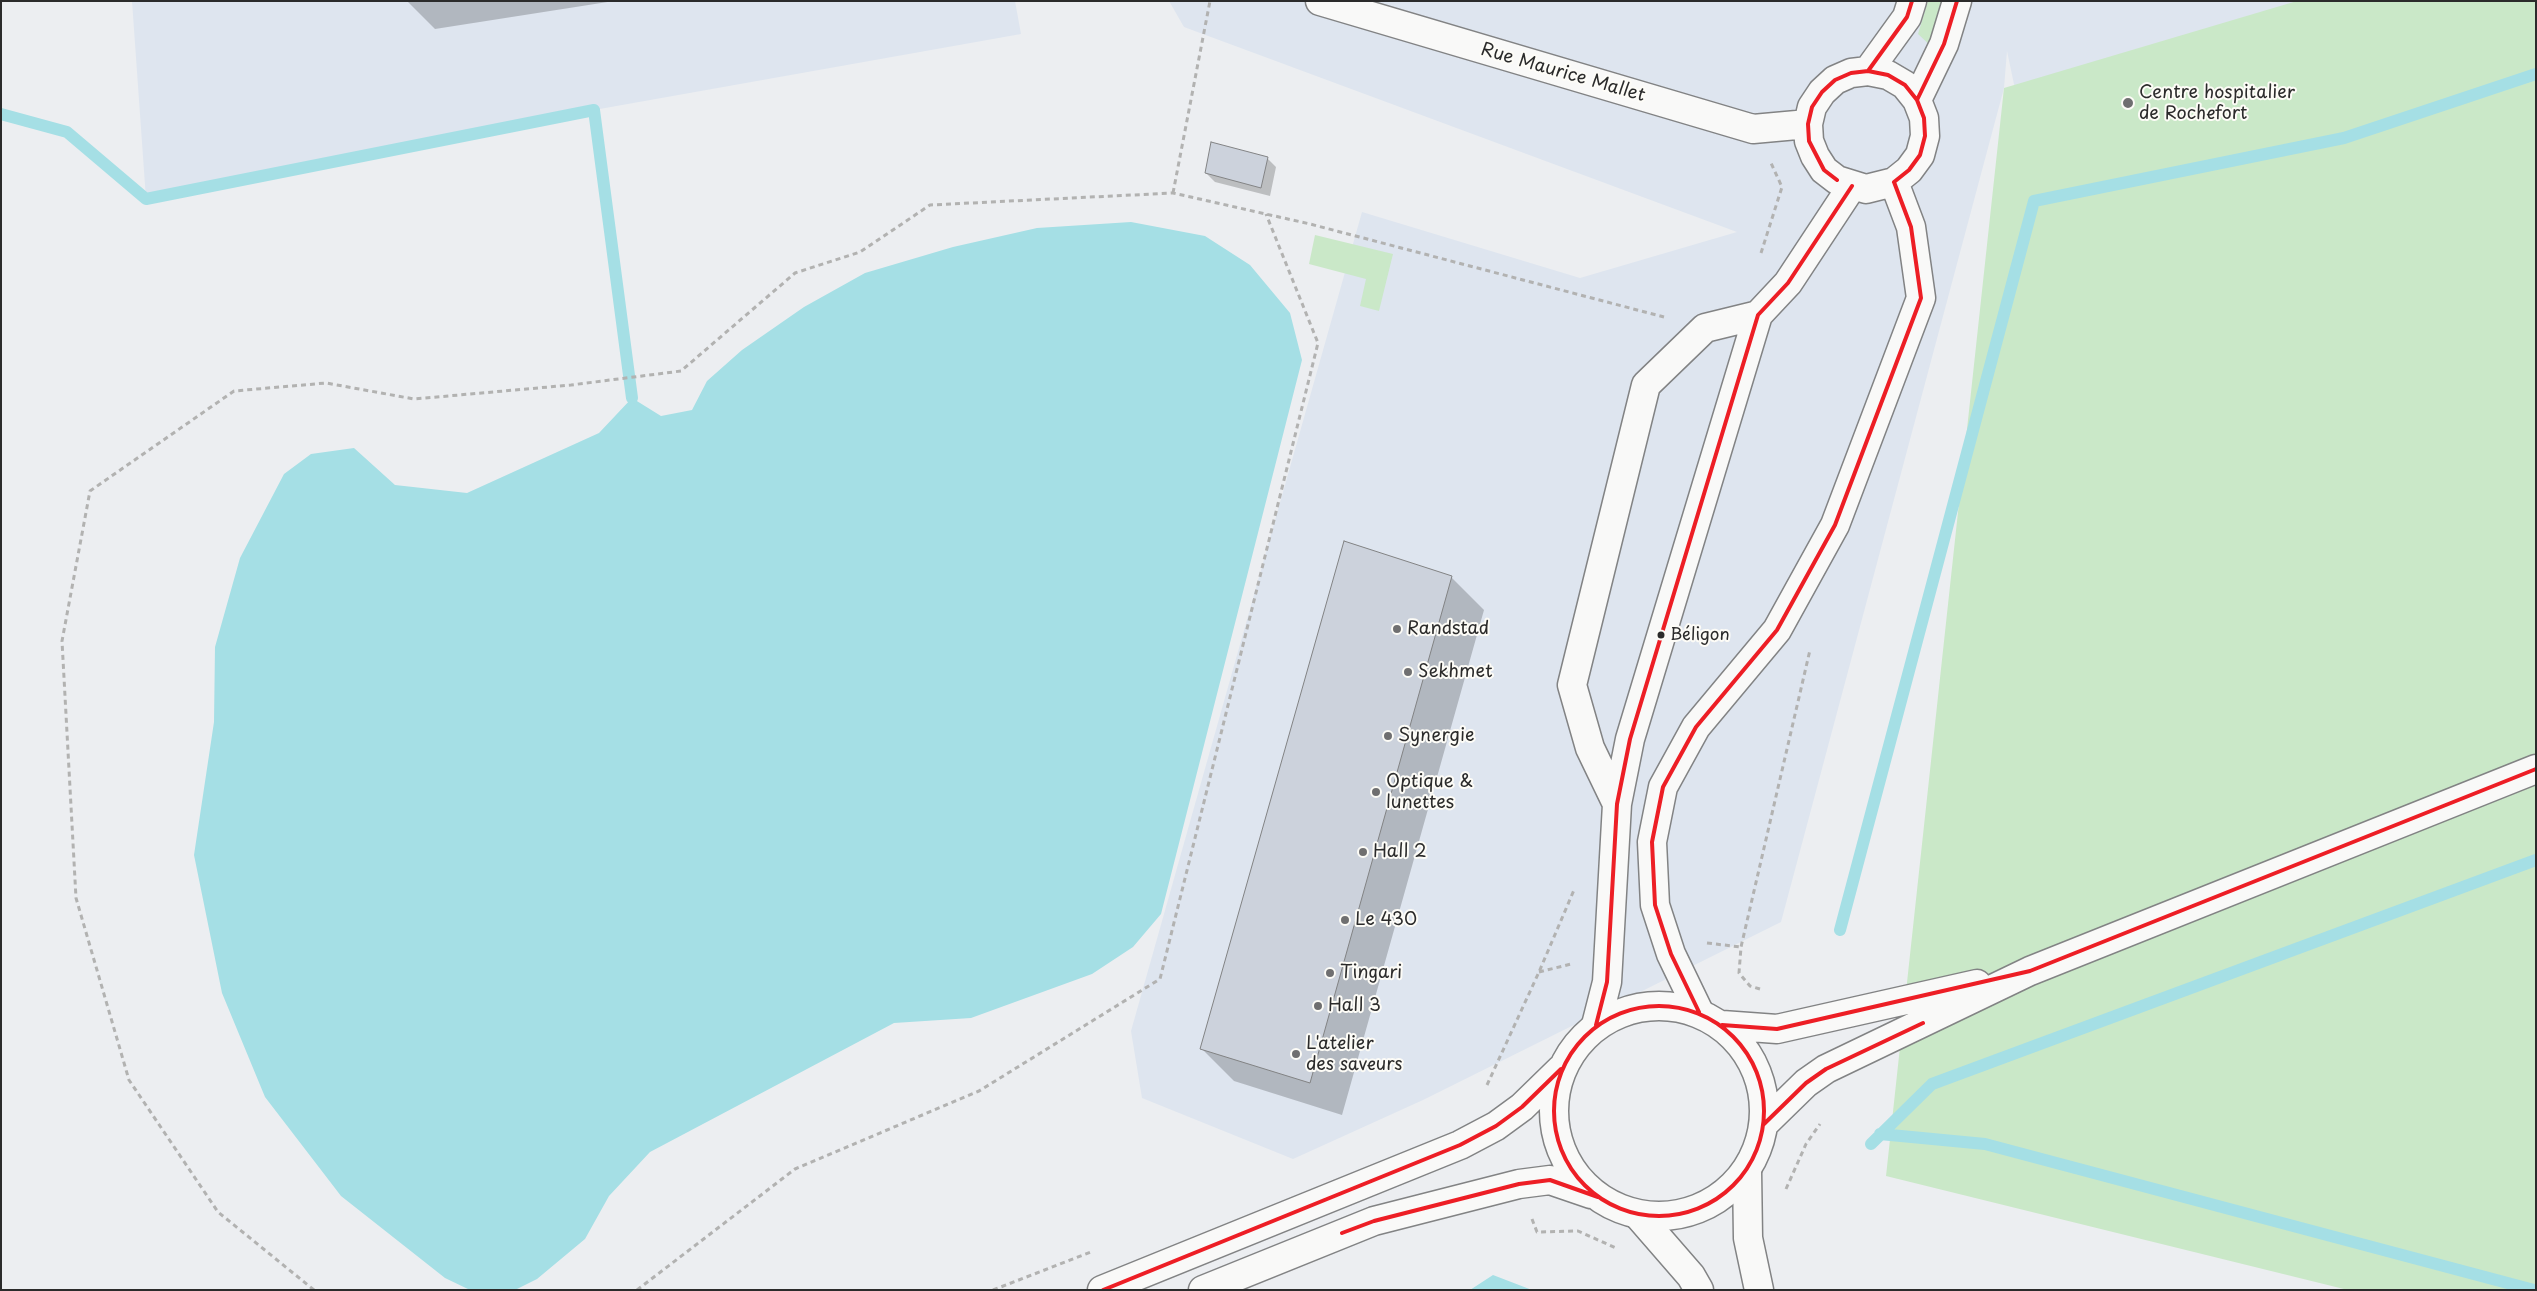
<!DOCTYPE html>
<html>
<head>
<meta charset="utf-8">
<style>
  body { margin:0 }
  #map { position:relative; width:2537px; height:1291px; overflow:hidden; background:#eceef1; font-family:"Playpen Sans",sans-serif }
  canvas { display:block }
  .frame { position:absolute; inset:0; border:2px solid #2b2b2b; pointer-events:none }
</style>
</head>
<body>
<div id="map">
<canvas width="2537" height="1291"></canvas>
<div class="frame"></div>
</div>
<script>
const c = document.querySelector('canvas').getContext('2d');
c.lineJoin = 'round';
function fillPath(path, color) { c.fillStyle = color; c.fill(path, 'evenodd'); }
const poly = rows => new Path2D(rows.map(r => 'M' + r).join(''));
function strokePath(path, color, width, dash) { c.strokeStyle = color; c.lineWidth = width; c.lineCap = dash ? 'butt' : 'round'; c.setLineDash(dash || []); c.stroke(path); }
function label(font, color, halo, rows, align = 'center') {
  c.font = font + ' "Playpen Sans",sans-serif'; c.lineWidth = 4; c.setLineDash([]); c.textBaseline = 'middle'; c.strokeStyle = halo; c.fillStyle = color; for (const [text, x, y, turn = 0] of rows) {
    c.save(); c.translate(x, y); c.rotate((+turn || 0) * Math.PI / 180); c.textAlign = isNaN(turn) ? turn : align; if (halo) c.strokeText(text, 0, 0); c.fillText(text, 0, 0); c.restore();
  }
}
fillPath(poly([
  [132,1,1015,1,1021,34,594,110,146,199],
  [1169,1,2536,1,2027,146,2007,51,2004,88,1781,922,1423,1100,1293,1159,1142,1098,1131,1031,1362,212,1580,278,1737,232,1184,27]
]), '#dee5ef');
fillPath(poly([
  [1928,1,1947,1,1932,47,1918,34],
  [2297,1,2536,1,2536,1290,2348,1290,1886,1176,2004,88],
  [1315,235,1393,254,1379,311,1360,306,1366,279,1309,264]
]), '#cae8c8');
fillPath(poly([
  [1131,222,1205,236,1250,265,1290,313,1302,360,1161,914,1133,947,1092,974,971,1018,894,1023,650,1152,609,1196,585,1239,537,1279,515,1290,470,1290,445,1278,341,1196,265,1097,222,993,194,855,214,722,215,647,240,558,284,474,311,454,354,448,395,485,467,493,599,433,632,398,661,416,692,410,707,381,742,350,804,307,865,273,953,247,1037,228],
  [1493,1275,1532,1290,1470,1290]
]), '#a5dfe5');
fillPath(poly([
  [407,1,614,1,435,29],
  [1267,158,1276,167,1270,196,1215,182,1206,173],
  [1451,577,1484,610,1342,1115,1234,1081,1202,1049]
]), '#0003');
strokePath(poly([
  [1,114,67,132,146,199,594,110,632,398],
  [1840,930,2034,201,2344,138,2536,74],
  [1880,1134,1985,1144,2534,1290],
  [1871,1144,1932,1084,2536,860]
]), '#a5dfe5', 12);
const building = poly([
  [1211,142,1268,157,1261,188,1205,173,1211,142],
  [1344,541,1452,576,1310,1083,1200,1049,1344,541]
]);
fillPath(building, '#ccd2dc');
strokePath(building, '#828384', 1);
const minor = poly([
  [1320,1,1753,129,1808,124],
  [1868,71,1907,17,1912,1],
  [1917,100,1905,85,1888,75,1868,71,1851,73,1835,80,1822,92,1812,107,1808,124,1809,141,1815,156,1824,170,1837,180,1866,189,1894,182,1909,170,1920,155,1925,136,1924,118,1917,100,1944,44,1957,1],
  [1617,804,1630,739,1758,315],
  [1699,1012,1671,954,1655,905,1652,842,1663,787,1696,727,1777,630,1835,525,1921,298,1911,227,1894,182],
  [1596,1025,1607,982,1617,804,1590,748,1572,685,1646,385,1705,328,1758,315,1788,283,1852,186],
  [1747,1170,1748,1238,1759,1290],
  [1638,1215,1691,1276,1699,1290]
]);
const major = poly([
  '1554 1111a105 105 0 1 1 210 0a105 105 0 1 1-210 0Z',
  [1722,1025,1777,1029,1977,984],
  [1764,1124,1806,1083,1826,1069,2030,971,2536,769],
  [1102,1290,1460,1145,1496,1126,1522,1107,1561,1069],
  [1203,1290,1374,1221,1519,1184,1550,1180,1591,1194]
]);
strokePath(minor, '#828384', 31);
strokePath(major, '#828384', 31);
strokePath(poly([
  [1173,193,1210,1],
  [1761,253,1782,187,1771,163],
  [1707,943,1741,947],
  [1539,972,1571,964],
  [1760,989,1750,986,1739,973,1741,947,1810,650],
  [1487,1085,1539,972,1574,890],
  [1786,1189,1806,1144,1820,1124],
  [1532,1219,1537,1232,1578,1231,1616,1248],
  [314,1290,218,1212,129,1080,76,898,62,641,90,491,234,391,326,383,414,399,571,385,681,371,795,273,860,252,930,205,1173,193,1310,224,1664,317],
  [637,1290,795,1169,979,1091,1160,979,1318,343,1266,214],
  [993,1290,1091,1252]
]), '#b2b2b1', 3, [5, 4]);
strokePath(minor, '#f9f9f8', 28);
strokePath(major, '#f9f9f8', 28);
strokePath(poly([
  [1868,71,1907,17,1912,1],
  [1917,100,1944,44,1957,1],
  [1837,180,1824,170,1809,141,1808,124,1812,107,1822,92,1835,80,1851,73,1868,71,1888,75,1905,85,1917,100,1924,118,1925,136,1920,155,1909,170,1894,182],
  '1554 1111a105 105 0 1 1 210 0a105 105 0 1 1-210 0Z',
  [1699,1012,1671,954,1655,905,1652,842,1663,787,1696,727,1777,630,1835,525,1921,298,1911,227,1894,182],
  [1596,1025,1607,982,1617,804,1630,739,1758,315,1788,283,1852,186],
  [1722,1025,1777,1029,2030,971,2536,769],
  [1764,1124,1806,1083,1826,1069,1923,1023],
  [1342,1233,1374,1221,1519,1184,1550,1180,1598,1197],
  [1103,1290,1460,1145,1496,1126,1522,1107,1561,1069]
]), '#ed1e25', 4);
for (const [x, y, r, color] of [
  [2128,103,6,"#6f6f70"],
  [1397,629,5,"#6f6f70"],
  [1661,635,4.5,"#2b2b2b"],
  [1408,672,5,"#6f6f70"],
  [1388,736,5,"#6f6f70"],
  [1376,792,5,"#6f6f70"],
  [1363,852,5,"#6f6f70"],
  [1345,920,5,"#6f6f70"],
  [1330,973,5,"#6f6f70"],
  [1318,1006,5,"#6f6f70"],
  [1296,1054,5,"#6f6f70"]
]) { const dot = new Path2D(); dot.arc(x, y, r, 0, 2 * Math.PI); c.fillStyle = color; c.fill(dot); strokePath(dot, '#fdfcf7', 2); }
label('17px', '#2b2b2b', '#fdfcf7', [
  ["Béligon",1670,635]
], 'left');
label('18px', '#2b2b2b', '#fdfcf7', [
  ["Rue Maurice Mallet",1563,73,16]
]);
label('18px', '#2b2b2b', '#fdfcf7', [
  ["Centre hospitalier",2139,93],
  ["de Rochefort",2139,114],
  ["Randstad",1407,629],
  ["Sekhmet",1418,672],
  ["Synergie",1398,736],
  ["Optique &",1386,782],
  ["lunettes",1386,803],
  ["Hall 2",1373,852],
  ["Le 430",1355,920],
  ["Tingari",1340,973],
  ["Hall 3",1328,1006],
  ["L'atelier",1306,1044],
  ["des saveurs",1306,1065]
], 'left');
</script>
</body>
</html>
